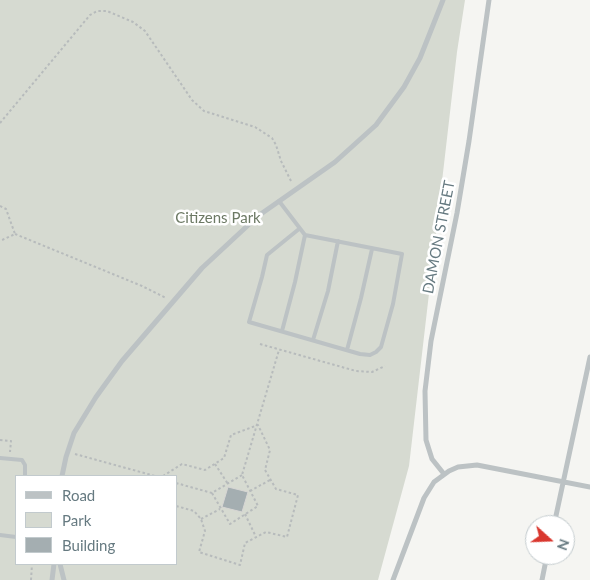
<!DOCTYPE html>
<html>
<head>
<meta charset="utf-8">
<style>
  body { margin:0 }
  #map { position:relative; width:590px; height:580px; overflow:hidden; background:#f5f5f2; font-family:Lato,sans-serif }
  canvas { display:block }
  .legend { position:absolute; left:15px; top:475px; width:162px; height:90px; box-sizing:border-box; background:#fff; border:1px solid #c2cacd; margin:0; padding:6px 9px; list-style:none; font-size:15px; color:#667a81 }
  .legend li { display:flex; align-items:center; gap:10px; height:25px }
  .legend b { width:25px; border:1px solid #c2cacd }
  .north { position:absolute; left:525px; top:515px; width:50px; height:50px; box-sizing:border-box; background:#fff; border:1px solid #c2cacd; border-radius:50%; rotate:110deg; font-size:14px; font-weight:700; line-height:20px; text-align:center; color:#667a81 }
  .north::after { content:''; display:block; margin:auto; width:18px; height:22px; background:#d9372e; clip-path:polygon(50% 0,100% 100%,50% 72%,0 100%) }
</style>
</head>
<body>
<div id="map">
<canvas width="590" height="580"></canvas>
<ul class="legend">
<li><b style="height:6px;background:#bcc2c4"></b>Road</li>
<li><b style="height:14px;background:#d6dad1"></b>Park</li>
<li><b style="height:14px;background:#a4aeb1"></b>Building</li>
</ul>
<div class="north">N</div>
</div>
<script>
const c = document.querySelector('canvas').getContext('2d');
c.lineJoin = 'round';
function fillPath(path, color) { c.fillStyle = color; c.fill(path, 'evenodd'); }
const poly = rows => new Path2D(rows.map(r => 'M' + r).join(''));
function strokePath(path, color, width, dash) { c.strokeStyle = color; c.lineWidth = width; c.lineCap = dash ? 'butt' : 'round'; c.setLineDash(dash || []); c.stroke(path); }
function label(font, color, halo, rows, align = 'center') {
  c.font = font + ' Lato,sans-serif'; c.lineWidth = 5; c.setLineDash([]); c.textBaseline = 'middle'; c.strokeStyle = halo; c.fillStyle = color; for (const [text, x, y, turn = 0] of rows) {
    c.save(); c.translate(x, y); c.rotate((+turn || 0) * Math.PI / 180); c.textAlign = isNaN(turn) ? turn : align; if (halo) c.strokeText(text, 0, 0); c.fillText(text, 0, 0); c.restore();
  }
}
fillPath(poly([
  [0,0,465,0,457,52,409,466,378,580,0,580],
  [16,476,176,476,176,564,16,564]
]), '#d6dad1');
const building = poly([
  [228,487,248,492,242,512,222,507,228,487]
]);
fillPath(building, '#a4aeb1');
strokePath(building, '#d7d6d4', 1);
strokePath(poly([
  [0,123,90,15,97,11,107,11,133,22,145,31,192,100,204,111,255,127,272,138,276,145,281,161,292,183],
  [0,206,6,209,15,234,0,241],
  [15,234,142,286,166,298],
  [260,344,356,371,372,372,385,366],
  [0,440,11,441,10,452],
  [75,454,155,476],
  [215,464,228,484],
  [242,475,212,493,230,524,258,506,242,475,279,350],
  [163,476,182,464,205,470,224,458,231,435,258,425,270,450,265,470,276,489,298,495,287,537,266,532,245,543,240,565,199,552,205,531,201,519,194,511,176,506],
  [176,483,212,493],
  [250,491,270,480],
  [245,514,256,537],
  [201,519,220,509],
  [31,580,32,564]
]), '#b7bbbc', 2, [2.5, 2.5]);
strokePath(poly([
  [279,201,305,235,402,254,393,304,381,347,376,352,370,355,360,354,249,322,262,277,267,255,299,229],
  [282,331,295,282,305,235],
  [313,340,328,291,338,241],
  [347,350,361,298,372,249],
  [0,458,22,460,25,465,25,476],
  [0,535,16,537]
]), '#bcc2c4', 4);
strokePath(poly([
  [444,474,432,459,426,440,425,391,431,341,457,213,469,141,489,0],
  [62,476,66,457,74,433,96,397,122,361,202,268,258,216,335,162,376,125,404,87,420,58,443,0],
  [554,525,590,357],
  [60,564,64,580],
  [52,580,54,564],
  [393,580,424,498,434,482,449,471,458,467,477,465,590,487],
  [542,580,547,555]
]), '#bcc2c4', 5);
label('15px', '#6c7964', '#fff', [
  ["Citizens Park",218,218]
]);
label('15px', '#667a81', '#fff', [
  ["DAMON STREET",439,237,-79]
]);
</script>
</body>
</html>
